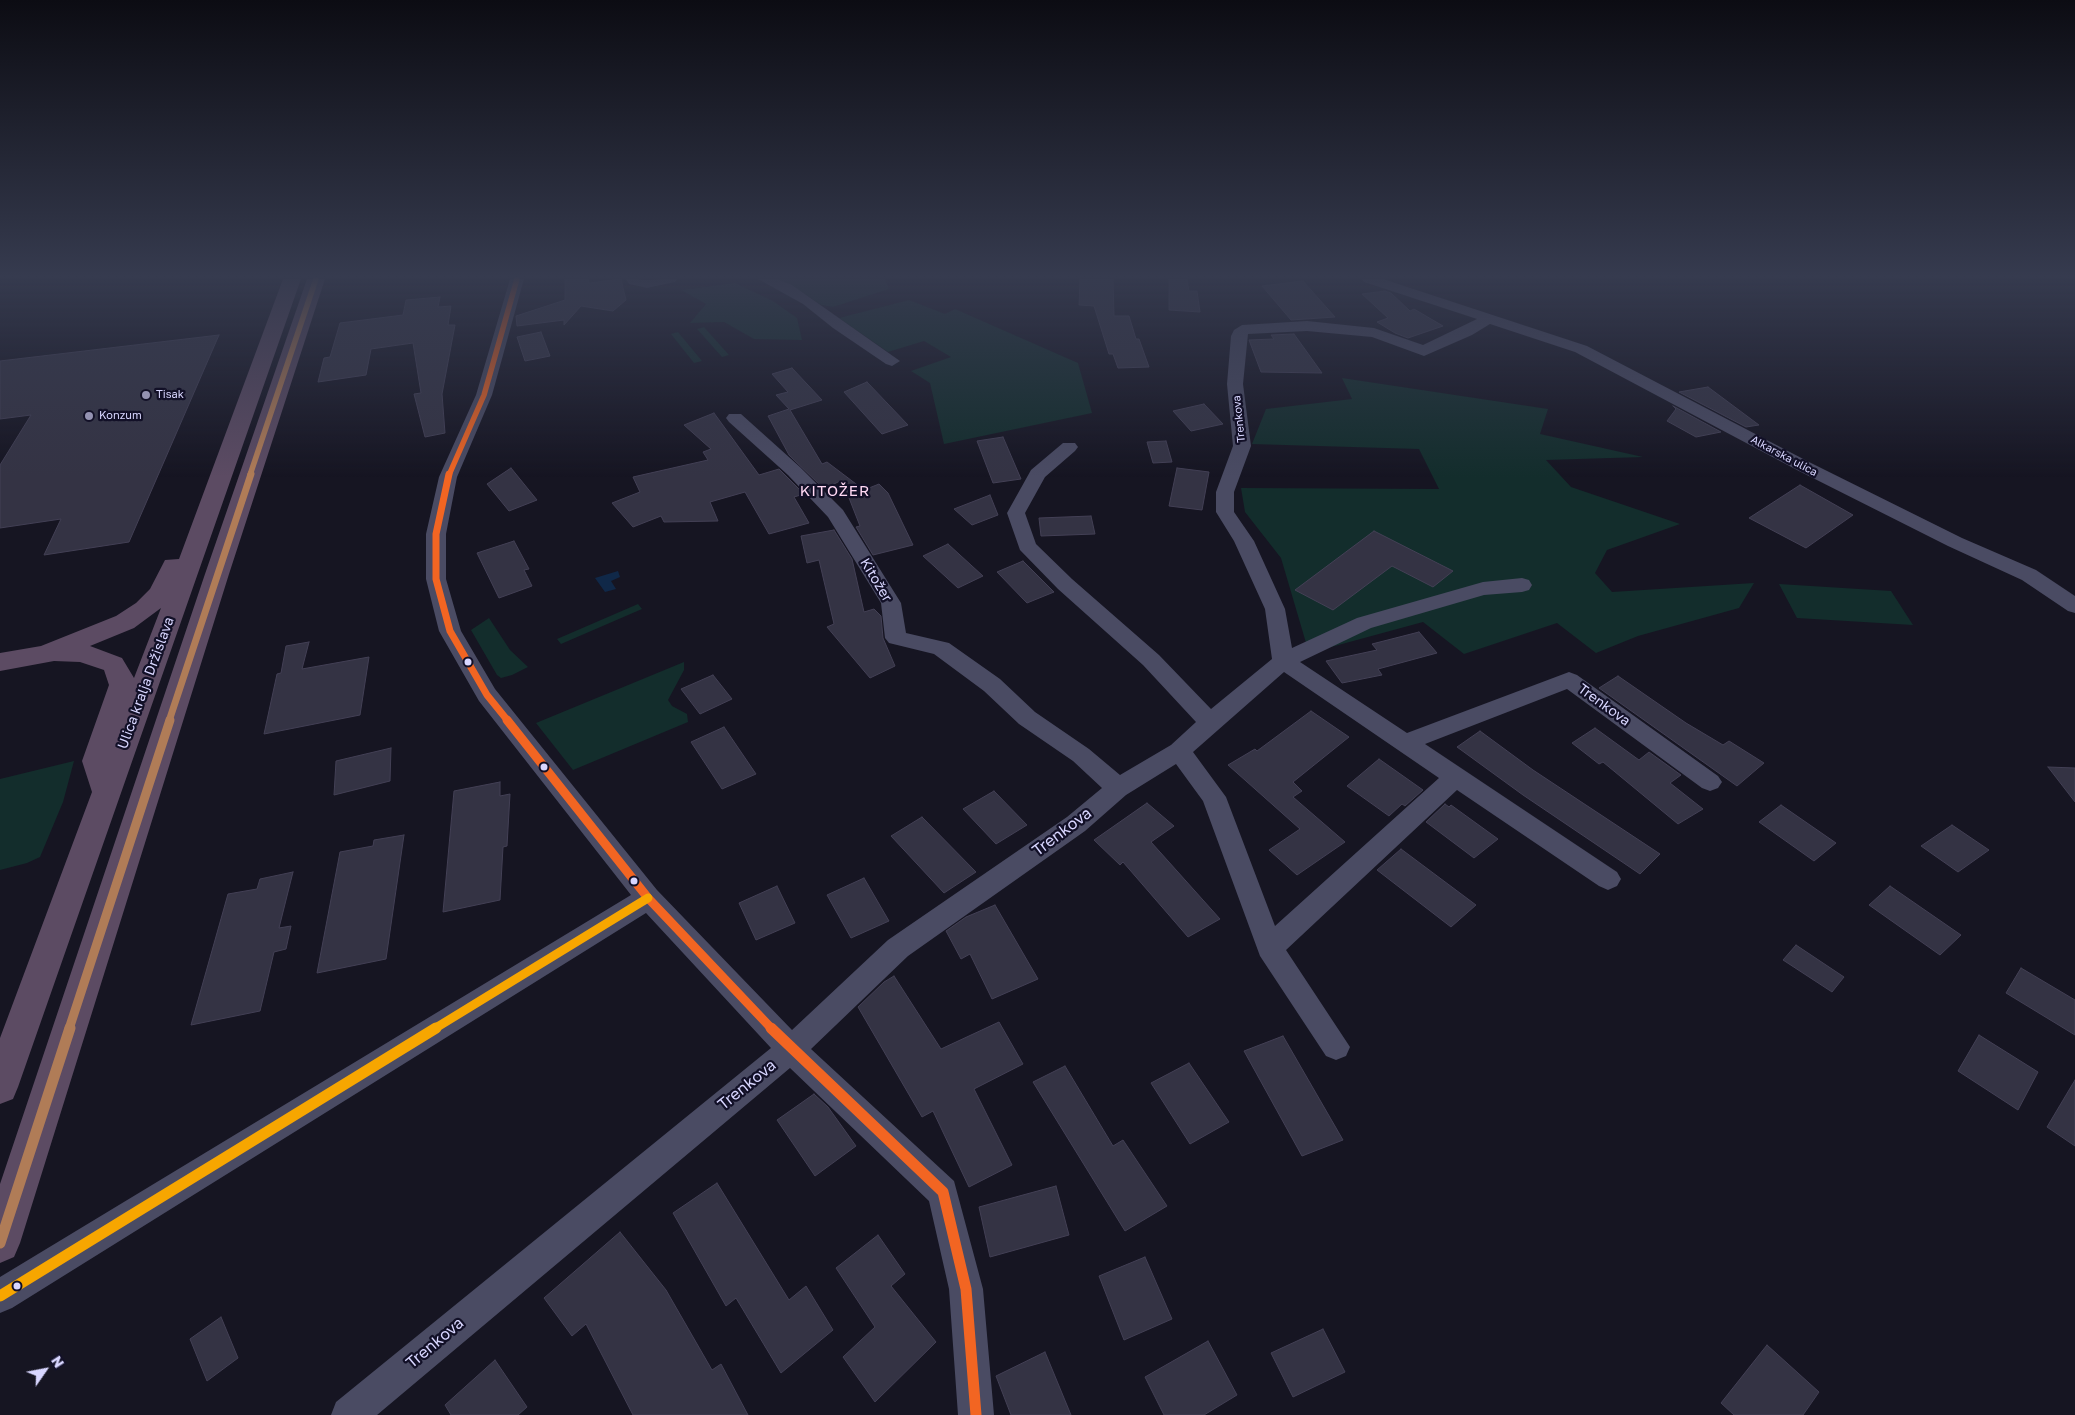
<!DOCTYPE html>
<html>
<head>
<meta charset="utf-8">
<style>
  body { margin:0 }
  #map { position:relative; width:2075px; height:1415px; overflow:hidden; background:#161522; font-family:"Golos Text",sans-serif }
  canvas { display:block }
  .north { position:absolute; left:20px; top:1345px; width:50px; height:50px; -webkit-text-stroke:4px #121027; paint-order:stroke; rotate:57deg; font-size:14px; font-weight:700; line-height:20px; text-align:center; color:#d8d6ff }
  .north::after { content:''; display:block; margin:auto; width:18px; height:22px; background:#d8d6ff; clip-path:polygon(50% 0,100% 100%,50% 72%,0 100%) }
</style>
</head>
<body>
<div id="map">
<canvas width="2075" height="1415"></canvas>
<div class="north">N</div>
</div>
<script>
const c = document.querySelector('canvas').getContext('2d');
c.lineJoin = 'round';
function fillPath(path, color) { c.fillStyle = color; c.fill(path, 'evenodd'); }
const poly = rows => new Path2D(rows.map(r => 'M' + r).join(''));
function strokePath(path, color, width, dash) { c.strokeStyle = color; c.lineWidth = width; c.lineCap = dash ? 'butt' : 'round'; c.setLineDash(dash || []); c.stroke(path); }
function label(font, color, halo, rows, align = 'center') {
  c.font = font + ' "Golos Text",sans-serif'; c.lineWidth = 4.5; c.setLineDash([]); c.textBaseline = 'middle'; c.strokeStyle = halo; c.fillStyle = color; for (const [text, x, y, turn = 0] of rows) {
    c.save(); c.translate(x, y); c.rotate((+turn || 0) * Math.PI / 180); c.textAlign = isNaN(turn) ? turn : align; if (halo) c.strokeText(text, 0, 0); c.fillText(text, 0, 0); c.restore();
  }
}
fillPath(poly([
  [773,279,885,279,889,289,833,307,821,305,793,286],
  [735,283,773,301,797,318,802,340,754,339,724,322,690,323,706,304,681,290],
  [909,300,945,314,955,309,1078,363,1092,413,944,444,930,383,911,371,951,357,924,341,888,352,839,318],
  [704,327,729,355,722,357,697,329],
  [678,332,702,361,694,363,671,334],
  [1342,378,1548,409,1540,434,1643,457,1546,460,1571,487,1680,524,1607,550,1595,573,1612,592,1754,583,1739,608,1638,636,1596,653,1557,623,1464,654,1423,622,1309,653,1281,558,1245,512,1241,488,1439,489,1419,449,1252,444,1266,409,1352,399],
  [1779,584,1891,591,1913,625,1797,618],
  [638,604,642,609,561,644,557,639],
  [489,618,510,650,528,667,512,675,501,678,497,675,471,630],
  [684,662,684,670,668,700,672,706,687,714,688,722,573,770,536,723],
  [74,761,63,802,40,857,27,863,0,870,0,779]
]), '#132d2c');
fillPath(poly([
  [618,571,620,577,611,581,616,589,605,592,595,578]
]), '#102848');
const building = poly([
  [565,279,588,279,589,283,621,279,626,300,613,311,581,306,564,325,564,320,517,326,516,316,565,300,565,279],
  [1080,279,1113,279,1114,316,1129,316,1136,339,1139,339,1149,367,1118,368,1113,354,1109,354,1094,306,1079,305,1080,279],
  [1169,279,1187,279,1189,291,1197,291,1200,312,1169,310,1169,279],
  [1303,281,1335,317,1291,320,1262,286,1303,281],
  [1385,291,1391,293,1410,311,1414,309,1443,326,1408,338,1395,333,1377,322,1388,318,1362,294,1385,291],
  [440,297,438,307,451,306,448,325,455,325,442,394,445,433,425,437,414,394,421,393,413,343,371,349,366,375,318,382,324,358,330,357,340,323,403,315,406,300,440,297],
  [541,332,550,356,525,361,517,337,541,332],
  [1294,334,1322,373,1261,372,1249,340,1274,339,1271,335,1294,334],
  [219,335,129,542,44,555,61,519,0,528,0,465,31,415,0,419,0,361,219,335],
  [792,368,822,400,790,410,822,464,827,462,864,490,879,484,888,493,913,545,873,555,856,527,860,526,842,480,824,489,789,455,768,416,789,409,776,395,788,392,772,374,792,368],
  [867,382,908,425,882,434,844,392,867,382],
  [1708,387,1759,425,1746,427,1679,392,1708,387],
  [1204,404,1223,424,1191,431,1173,411,1204,404],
  [1673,406,1721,432,1696,437,1667,421,1676,409,1673,406],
  [714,413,759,475,779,469,804,494,794,497,809,523,769,534,745,492,710,502,718,521,664,522,661,516,633,527,612,503,640,492,633,477,708,460,703,452,711,449,684,425,714,413],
  [1003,437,1021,479,993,483,977,441,1003,437],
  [1166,441,1172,462,1153,463,1147,442,1166,441],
  [511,468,537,500,509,511,487,484,511,468],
  [1177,468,1209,472,1202,510,1169,506,1177,468],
  [1800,485,1853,515,1806,548,1749,518,1800,485],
  [990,495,998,515,972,525,954,509,990,495],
  [1091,516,1095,534,1041,536,1039,518,1091,516],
  [834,530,852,559,864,612,874,609,881,616,883,638,895,666,870,678,827,627,834,624,819,560,807,563,801,536,834,530],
  [1374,531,1453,571,1433,587,1392,566,1333,610,1295,590,1374,531],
  [514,541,529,569,524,570,532,586,499,598,477,553,514,541],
  [948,544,983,576,958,588,923,556,948,544],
  [1023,561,1054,592,1027,603,997,572,1023,561],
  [1419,632,1437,653,1378,669,1382,675,1342,683,1326,661,1377,650,1372,644,1419,632],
  [309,642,302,669,369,657,360,715,264,734,277,674,281,673,286,646,309,642],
  [713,675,732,699,700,714,681,689,713,675],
  [1618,676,1686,723,1723,745,1729,741,1764,763,1737,786,1599,688,1618,676],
  [1311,711,1349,737,1293,782,1302,791,1293,797,1345,842,1297,875,1269,850,1300,829,1228,765,1255,749,1257,751,1311,711],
  [724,727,756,774,722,789,691,742,724,727],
  [1595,728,1639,760,1649,752,1681,775,1670,783,1703,809,1678,824,1603,762,1599,764,1572,743,1595,728],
  [1480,731,1533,770,1660,854,1640,874,1523,795,1457,747,1480,731],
  [391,748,390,781,334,795,336,761,391,748],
  [1379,759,1423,790,1405,806,1402,804,1389,816,1347,786,1379,759],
  [2048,767,2075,768,2075,802,2048,767],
  [500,782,500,796,510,794,507,846,503,847,500,900,443,912,454,791,500,782],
  [994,791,1027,825,996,844,963,809,994,791],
  [1147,803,1174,826,1151,842,1220,919,1188,937,1123,862,1120,865,1094,840,1147,803],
  [1445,804,1449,807,1451,805,1498,839,1474,858,1426,822,1445,804],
  [1781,805,1836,843,1814,861,1759,822,1781,805],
  [922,817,976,872,944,893,891,836,922,817],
  [1952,825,1989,850,1958,872,1921,846,1952,825],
  [404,835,386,959,317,973,340,852,373,846,374,840,404,835],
  [1401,849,1476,905,1451,927,1377,870,1401,849],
  [293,872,279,928,291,926,286,949,274,952,260,1011,191,1025,228,894,257,889,260,879,293,872],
  [864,878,889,921,851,938,827,895,864,878],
  [777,886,795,923,756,940,739,903,777,886],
  [1890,886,1961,935,1940,955,1869,905,1890,886],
  [995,905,1038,979,992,999,970,954,961,959,946,931,966,917,995,905],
  [1796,945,1844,977,1832,992,1783,960,1796,945],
  [2021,968,2075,1000,2075,1035,2006,993,2021,968],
  [894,976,941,1049,999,1022,1023,1064,974,1089,1012,1165,969,1187,933,1111,922,1117,858,1007,884,982,894,976],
  [1979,1035,2038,1072,2018,1110,1958,1071,1979,1035],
  [1283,1036,1343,1140,1302,1156,1244,1051,1283,1036],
  [1189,1063,1229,1122,1190,1144,1151,1083,1189,1063],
  [1065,1066,1113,1146,1123,1140,1167,1206,1125,1231,1033,1082,1065,1066],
  [2075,1080,2075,1146,2047,1127,2075,1080],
  [814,1094,828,1107,856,1146,815,1176,777,1120,814,1094],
  [717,1183,789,1300,806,1286,833,1330,781,1373,736,1298,726,1306,673,1213,717,1183],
  [1056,1186,1069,1235,990,1257,979,1207,1056,1186],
  [620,1232,666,1290,712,1370,721,1364,748,1415,633,1415,586,1324,572,1336,544,1298,620,1232],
  [878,1235,905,1274,891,1286,936,1342,875,1402,843,1357,875,1327,836,1268,878,1235],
  [1145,1257,1172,1319,1124,1340,1099,1276,1145,1257],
  [221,1317,238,1358,207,1381,190,1339,221,1317],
  [1323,1329,1345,1372,1293,1397,1271,1353,1323,1329],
  [1208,1341,1237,1395,1204,1415,1164,1415,1145,1377,1208,1341],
  [1767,1345,1819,1392,1803,1415,1734,1415,1721,1403,1767,1345],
  [1045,1352,1071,1415,1011,1415,996,1376,1045,1352],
  [495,1360,527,1407,518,1415,451,1415,445,1405,495,1360]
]);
fillPath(building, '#343344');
strokePath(building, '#434055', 1);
fillPath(poly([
  [510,279,524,279,492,395,457,477,446,534,446,579,461,631,495,689,657,890,792,1030,888,940,1067,817,1102,788,1073,761,1019,724,984,691,934,654,889,643,885,638,881,603,828,517,788,475,729,422,726,418,729,414,741,414,800,467,843,510,901,603,906,633,949,643,1000,679,1035,712,1089,749,1120,775,1171,745,1196,722,1143,665,1058,589,1020,550,1007,513,1031,470,1063,443,1075,443,1078,447,1075,451,1045,477,1025,513,1036,544,1072,579,1159,655,1211,709,1272,659,1265,609,1234,541,1216,512,1216,492,1233,446,1227,384,1231,336,1234,330,1242,325,1307,321,1374,328,1423,345,1477,319,1364,282,1362,279,1383,279,1587,346,1809,462,1962,538,2036,570,2075,596,2075,613,2068,611,2022,580,1948,546,1797,470,1575,352,1490,324,1472,335,1424,356,1372,337,1307,331,1248,334,1243,384,1251,446,1234,492,1234,512,1254,541,1285,609,1292,648,1357,618,1483,582,1522,578,1529,580,1532,585,1529,590,1522,592,1484,595,1371,628,1300,662,1407,733,1569,672,1577,675,1718,776,1722,782,1718,788,1710,791,1702,788,1567,689,1425,744,1617,872,1621,879,1617,886,1608,890,1599,886,1457,790,1286,950,1350,1047,1346,1056,1336,1060,1326,1056,1260,956,1203,801,1176,764,1126,795,1085,831,908,956,811,1049,954,1181,983,1289,994,1415,958,1415,949,1289,929,1201,790,1068,377,1415,331,1415,336,1402,771,1048,646,913,12,1308,0,1313,0,1277,631,895,479,701,439,631,426,579,426,534,439,477,476,395,510,279],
  [1284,672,1439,778,1275,926,1226,797,1193,752,1284,672],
  [626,279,647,280,677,279,675,282,647,288,629,284,626,279],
  [758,279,777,279,792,285,900,361,892,366,886,364,833,328,803,304,758,279]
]), '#4a4b63');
fillPath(poly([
  [283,279,301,279,18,1087,13,1099,0,1104,0,1038,92,792,82,761,109,685,104,670,80,662,54,661,0,671,0,653,41,646,116,616,136,603,150,589,165,560,179,559,283,279],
  [161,608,134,678,122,658,90,646,134,628,161,608],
  [307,279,325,279,229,574,20,1243,14,1257,0,1263,0,1184,205,574,307,279]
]), '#5c4b63');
strokePath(poly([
  [449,475,484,395,517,279]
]), '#f26522', 5.5);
strokePath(poly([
  [449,474,436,534,436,579,450,631,487,695,508,721]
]), '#f26522', 7);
strokePath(poly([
  [507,720,648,898,772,1029]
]), '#f26522', 9);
strokePath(poly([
  [771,1028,943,1192,966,1289,976,1415]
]), '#f26522', 11);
strokePath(poly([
  [434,1029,648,898]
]), '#f7a600', 9);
strokePath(poly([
  [0,1296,436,1028]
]), '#f7a600', 11);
strokePath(poly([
  [250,475,316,279]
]), '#b07c57', 5.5);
strokePath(poly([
  [169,721,251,474]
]), '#b07c57', 7);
strokePath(poly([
  [69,1029,170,720]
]), '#b07c57', 9);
strokePath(poly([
  [0,1243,70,1028]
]), '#b07c57', 11);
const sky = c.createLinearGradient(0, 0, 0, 477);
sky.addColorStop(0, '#0c0c13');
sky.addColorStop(0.58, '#363b4f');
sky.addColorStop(1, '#363b4f00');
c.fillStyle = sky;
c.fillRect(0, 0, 2075, 477);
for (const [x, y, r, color] of [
  [146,395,5,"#9492b2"],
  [89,416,5,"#9492b2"],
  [468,662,4.5,"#d8d6ff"],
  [544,767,4.5,"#d8d6ff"],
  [634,881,4.5,"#d8d6ff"],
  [17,1286,4.5,"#d8d6ff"]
]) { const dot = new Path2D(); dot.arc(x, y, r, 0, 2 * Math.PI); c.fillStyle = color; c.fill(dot); strokePath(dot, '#121027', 2); }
label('11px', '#d8d6ff', '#121027', [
  ["Tisak",156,395],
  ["Konzum",99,416]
], 'left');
label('11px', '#d8d6ff', '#121027', [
  ["Trenkova",1239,419,-96],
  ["Alkarska ulica",1784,456,28]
]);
label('14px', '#d8d6ff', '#121027', [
  ["Kitožer",876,580,59],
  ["Ulica kralja Držislava",146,683,-70],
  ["Trenkova",1604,705,36]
]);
c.letterSpacing = '1px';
label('15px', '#ffd8f3', '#121027', [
  ["KITOŽER",835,491]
]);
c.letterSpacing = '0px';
label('16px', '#d8d6ff', '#121027', [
  ["Trenkova",1062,832,-37],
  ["Trenkova",747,1085,-39],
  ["Trenkova",435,1343,-40]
]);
</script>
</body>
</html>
